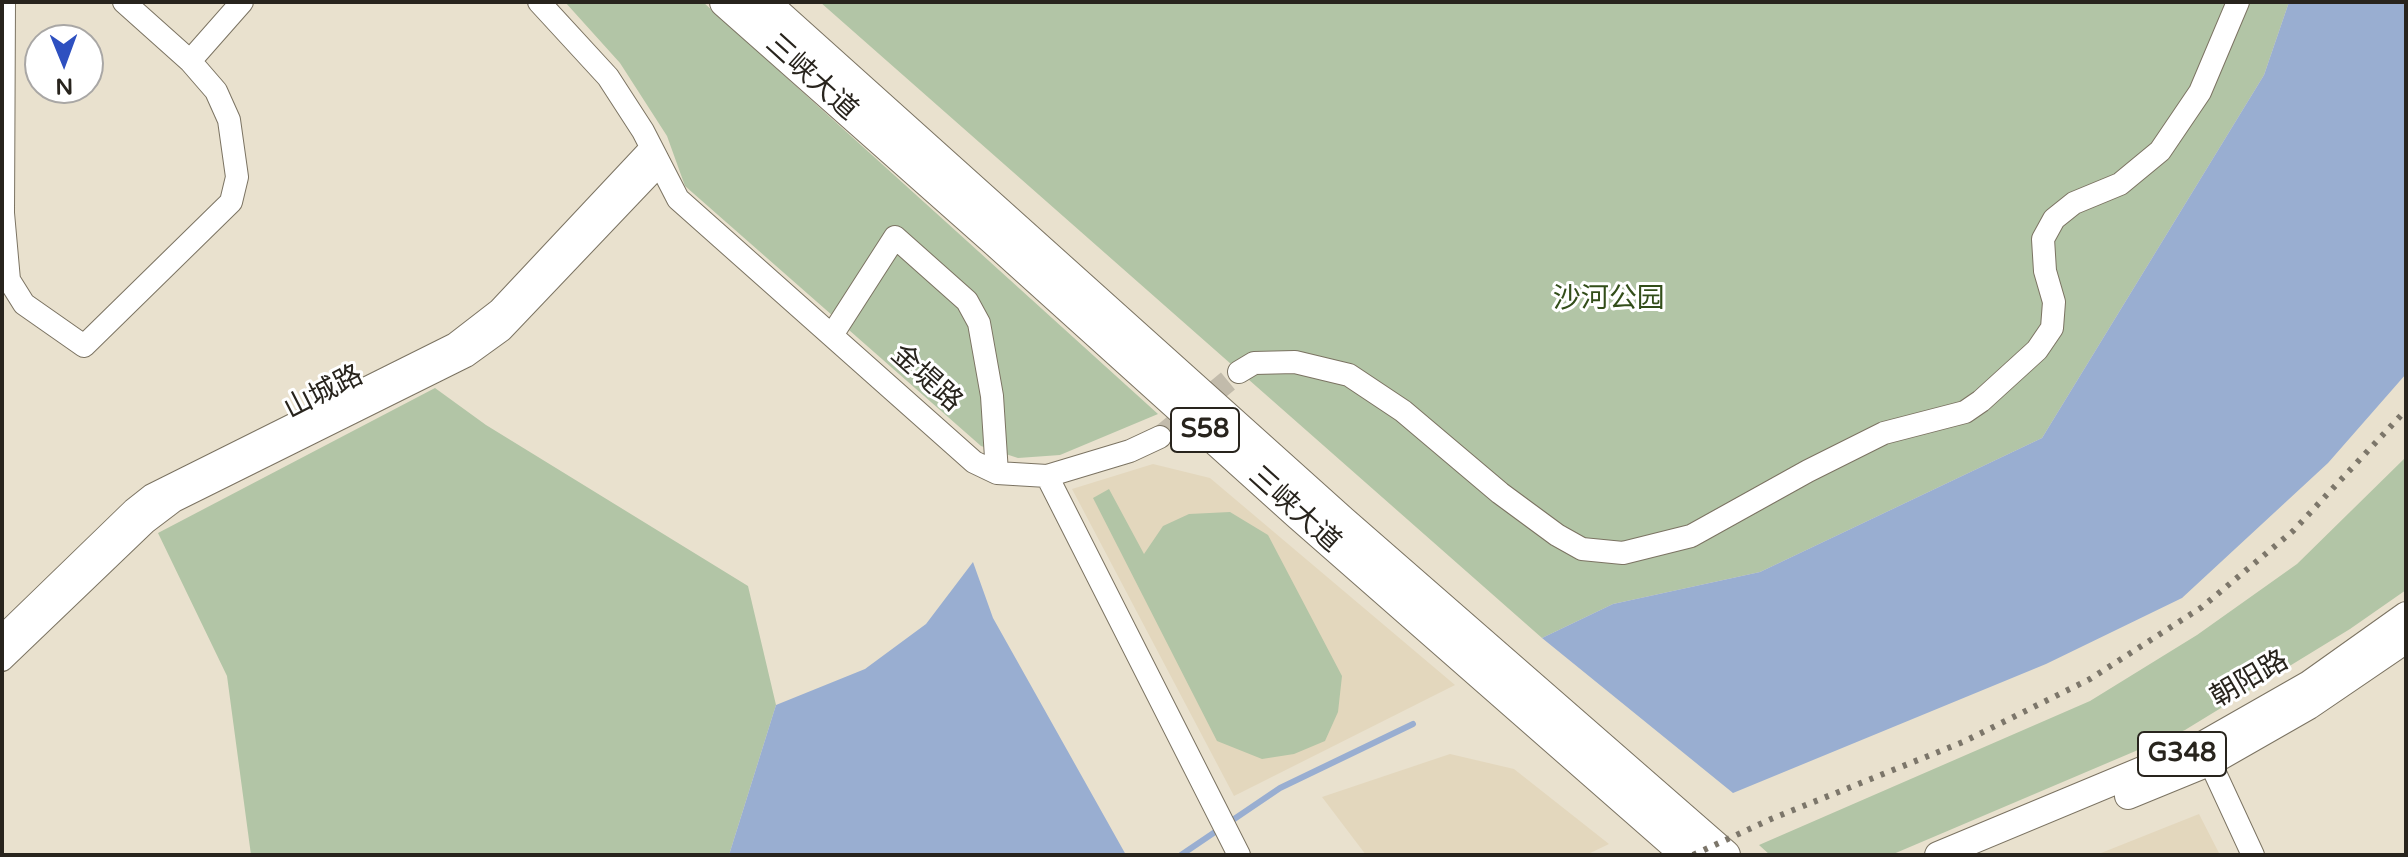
<!DOCTYPE html>
<html>
<head>
<meta charset="utf-8">
<style>
  body { margin:0 }
  #map { position:relative; width:2408px; height:857px; overflow:hidden; background:#e9e1ce; font-family:"Varela Round",sans-serif }
  canvas { display:block }
  .frame { position:absolute; inset:0; border:4px solid #28241d; pointer-events:none }
  .north { position:absolute; left:24px; top:24px; width:80px; height:80px; box-sizing:border-box; background:#fff; border:2px solid #a9a7a5; border-radius:50%; rotate:179deg; font-size:22px; font-weight:700; line-height:32px; text-align:center; color:#28241d }
  .north::after { content:''; display:block; margin:auto; width:28px; height:36px; background:#2e50c0; clip-path:polygon(50% 0,100% 100%,50% 72%,0 100%) }
</style>
</head>
<body>
<div id="map">
<canvas width="2408" height="857"></canvas>
<div class="frame"></div>
<div class="north">N</div>
</div>
<script>
const c = document.querySelector('canvas').getContext('2d');
c.lineJoin = 'round';
function fillPath(path, color) { c.fillStyle = color; c.fill(path, 'evenodd'); }
const poly = rows => new Path2D(rows.map(r => 'M' + r).join(''));
function strokePath(path, color, width, dash) { c.strokeStyle = color; c.lineWidth = width; c.lineCap = dash ? 'butt' : 'round'; c.setLineDash(dash || []); c.stroke(path); }
function label(font, color, halo, rows, align = 'center') {
  c.font = font + ' "Varela Round","Noto Sans SC",sans-serif'; c.lineWidth = 6; c.setLineDash([]); c.textBaseline = 'middle'; c.strokeStyle = halo; c.fillStyle = color; for (const [text, x, y, turn = 0] of rows) {
    c.save(); c.translate(x, y); c.rotate((+turn || 0) * Math.PI / 180); c.textAlign = isNaN(turn) ? turn : align; if (halo) c.strokeText(text, 0, 0); c.fillText(text, 0, 0); c.restore();
  }
}
fillPath(poly([
  [1153,464,1210,478,1455,685,1234,796,1072,489],
  [1450,754,1514,769,1609,844,1586,855,1366,855,1322,797],
  [2199,814,2220,855,2096,855]
]), '#e3d7bd');
fillPath(poly([
  [565,2,703,2,1158,414,1060,455,1018,458,981,446,685,186,667,136,620,63],
  [820,2,2289,2,2264,75,2042,438,1760,572,1613,604,1542,638],
  [435,388,486,425,748,586,776,705,729,855,251,855,227,676,158,533],
  [2406,457,2406,590,2350,629,2185,730,1891,855,1770,855,1759,845,2090,701,2197,635,2297,564],
  [1109,489,1144,554,1163,526,1189,514,1230,512,1268,535,1342,676,1338,712,1325,741,1294,754,1262,759,1217,741,1093,498]
]), '#b2c5a6');
fillPath(poly([
  [2289,2,2406,2,2406,374,2328,463,2182,598,2046,664,1733,793,1542,638,1613,604,1760,572,2042,438,2264,75],
  [973,562,993,618,1126,855,729,855,776,705,865,669,926,624]
]), '#99aed1');
strokePath(poly([
  [1181,855,1280,788,1413,724]
]), '#99aed1', 6);
strokePath(poly([
  [1160,437,1239,372]
]), '#c2bbab', 22, [22, 11]);
const minor = poly([
  [4,2,3,213,9,280,24,304,84,346,231,202,237,177,229,120,216,91,190,61,124,2],
  [539,2,608,77,643,131,678,199,974,462,997,473,1047,476,1239,855],
  [190,61,242,2],
  [832,335,895,237,967,301,979,323,992,396,997,473],
  [1239,372,1254,363,1295,362,1349,375,1403,411,1500,493,1557,535,1582,549,1623,553,1691,536,1808,471,1884,433,1965,412,1981,401,2037,350,2052,328,2054,302,2045,271,2043,239,2054,219,2074,203,2120,184,2160,151,2200,92,2238,2],
  [1047,476,1130,451,1160,437],
  [2,637,133,510,152,495,455,344,499,310,651,148],
  [2,660,145,523,174,501,466,356,502,330,660,164],
  [2203,747,2253,855]
]);
const major = poly([
  [2128,796,2211,762,2309,706,2406,640],
  [1938,855,2202,745,2309,684,2406,615]
]);
const highway = poly([
  [725,2,995,241,1298,514,1687,855],
  [764,2,1342,521,1725,855]
]);
strokePath(minor, '#7b7362', 24);
strokePath(major, '#7b7362', 28);
strokePath(highway, '#7b7362', 32);
strokePath(minor, '#fff', 22);
strokePath(major, '#fff', 26);
strokePath(highway, '#fff', 30);
strokePath(poly([
  [1693,855,1771,819,1963,742,2090,679,2202,607,2293,531,2406,410]
]), '#7c766a', 6, [4, 8]);
for (const [x, y, w] of [
  [1205,430,68],
  [2182,754,88]
]) { const box = new Path2D(); box.roundRect(x - w / 2, y - 22, w, 44, 6); c.fillStyle = '#fff'; c.fill(box); strokePath(box, '#28241d', 2); }
label('bold 26px', '#28241d', null, [
  ["S58",1205,430],
  ["G348",2182,754]
]);
label('28px', '#28241d', '#fff', [
  ["三峡大道",811,78,42],
  ["金堤路",926,379,42],
  ["山城路",324,393,-27],
  ["三峡大道",1294,510,42],
  ["朝阳路",2250,680,-30]
]);
label('28px', '#324d19', '#fff', [
  ["沙河公园",1609,300]
]);
</script>
</body>
</html>
